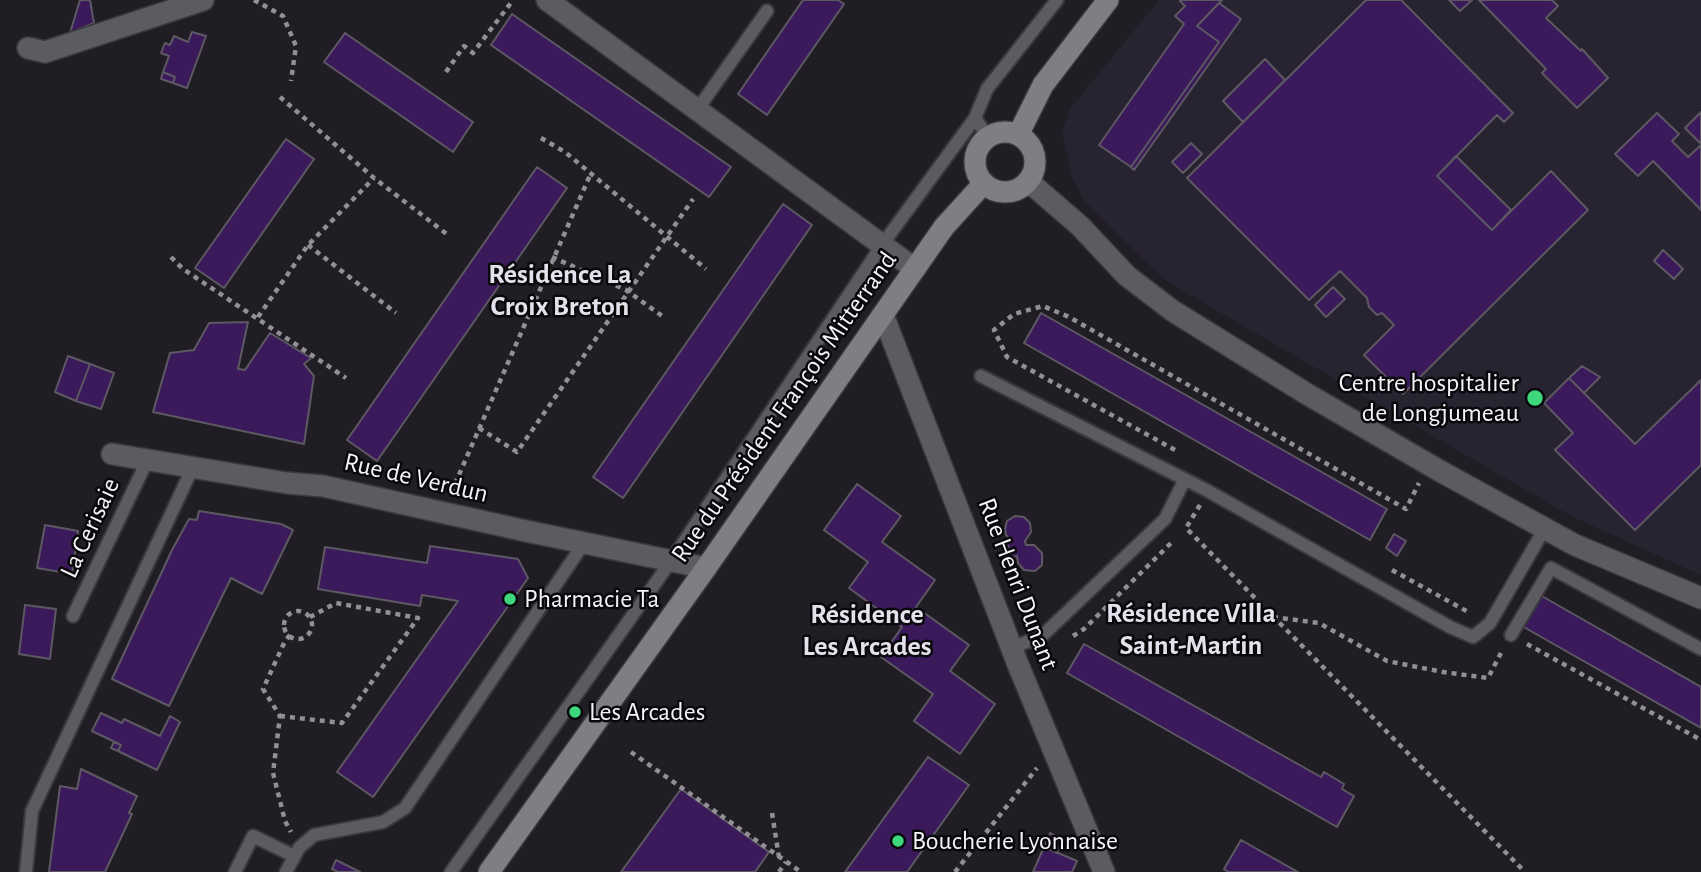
<!DOCTYPE html>
<html>
<head>
<meta charset="utf-8">
<style>
  body { margin:0 }
  canvas { display:block; background:#201d24 }
</style>
</head>
<body>
<canvas width="1701" height="872"></canvas>
<script>
const c = document.querySelector('canvas').getContext('2d');
c.lineJoin = 'round';
function fillPath(path, color) { c.fillStyle = color; c.fill(path, 'evenodd'); }
const poly = rows => new Path2D(rows.map(r => 'M' + r).join(''));
function strokePath(path, color, width, dash) { c.strokeStyle = color; c.lineWidth = width; c.lineCap = dash ? 'butt' : 'round'; c.setLineDash(dash || []); c.stroke(path); }
function label(font, color, halo, rows, align = 'center') {
  c.font = font + ' "Alegreya Sans",sans-serif'; c.lineWidth = 5; c.setLineDash([]); c.textBaseline = 'middle'; c.strokeStyle = halo; c.fillStyle = color; for (const [text, x, y, turn = 0] of rows) {
    c.save(); c.translate(x, y); c.rotate((+turn || 0) * Math.PI / 180); c.textAlign = isNaN(turn) ? turn : align; if (halo) c.strokeText(text, 0, 0); c.fillText(text, 0, 0); c.restore();
  }
}
fillPath(poly([
  [1159,0,1701,0,1701,575,1571,516,1166,281,1085,202,1073,179,1062,133,1070,109]
]), '#282330');
const building = poly([
  [80,0,90,0,94,23,70,33,80,0],
  [803,0,838,0,844,4,767,115,738,94,803,0],
  [1181,0,1222,0,1197,26,1219,42,1131,167,1099,145,1184,24,1175,16,1185,6,1180,1,1181,0],
  [1366,0,1401,0,1513,113,1504,122,1497,115,1437,176,1492,230,1551,171,1588,210,1403,394,1364,355,1394,325,1382,313,1377,315,1369,307,1367,298,1340,271,1309,300,1187,178,1366,0],
  [1449,0,1472,0,1460,11,1449,0],
  [1479,0,1552,0,1558,6,1546,18,1581,51,1582,49,1608,78,1577,108,1542,73,1546,69,1479,0],
  [1219,3,1241,19,1134,170,1131,167,1219,42,1197,26,1219,3],
  [512,14,731,167,709,197,491,45,512,14],
  [192,32,206,36,187,88,173,83,175,77,163,72,169,56,161,53,165,43,170,45,174,36,188,42,192,32],
  [345,33,473,122,453,152,324,62,345,33],
  [1265,59,1285,80,1243,122,1223,101,1265,59],
  [163,72,175,77,173,83,161,79,163,72],
  [1701,112,1701,144,1685,128,1701,112],
  [1657,113,1679,134,1672,141,1688,157,1701,145,1701,210,1653,161,1638,176,1615,154,1657,113],
  [286,139,314,159,224,288,195,268,286,139],
  [1191,143,1202,154,1183,173,1172,162,1191,143],
  [1456,156,1511,210,1492,230,1437,176,1456,156],
  [537,167,567,188,377,461,347,440,537,167],
  [783,204,812,225,623,498,593,477,783,204],
  [1663,250,1683,269,1674,279,1654,261,1663,250],
  [1333,287,1345,299,1326,317,1315,305,1333,287],
  [1041,313,1387,509,1370,540,1024,343,1041,313],
  [248,322,238,369,245,370,270,333,311,358,304,364,314,376,304,444,153,412,170,353,194,350,209,323,248,322],
  [68,356,90,364,76,401,55,392,68,356],
  [90,364,114,373,101,409,76,401,90,364],
  [1582,366,1600,377,1584,393,1569,378,1582,366],
  [1569,378,1635,444,1701,380,1701,465,1635,530,1555,450,1573,433,1544,403,1569,378],
  [857,484,901,516,882,542,935,580,916,607,969,645,950,671,995,704,960,754,914,721,933,694,881,657,902,627,849,588,868,562,824,530,857,484],
  [199,511,281,524,293,530,262,594,231,578,169,706,112,679,172,550,189,519,197,520,199,511],
  [1015,516,1024,517,1030,523,1031,532,1025,541,1026,545,1034,545,1042,553,1042,565,1035,571,1024,570,1018,563,1017,556,1012,557,1007,543,1011,541,1006,535,1005,529,1007,521,1015,516],
  [45,525,78,531,72,574,37,568,45,525],
  [1394,534,1406,541,1397,556,1386,548,1394,534],
  [430,546,518,559,528,578,373,797,337,772,458,601,422,595,420,606,318,589,325,547,427,563,430,546],
  [1540,595,1701,687,1701,728,1522,626,1540,595],
  [25,605,56,609,50,659,19,654,25,605],
  [1084,644,1321,777,1324,772,1344,784,1342,789,1354,796,1337,827,1067,673,1084,644],
  [101,713,122,723,124,719,160,736,170,716,180,722,157,770,118,751,121,745,92,731,101,713],
  [114,742,121,745,118,751,111,748,114,742],
  [928,757,969,785,907,872,845,872,928,757],
  [81,769,137,796,129,813,132,814,105,872,49,872,60,786,77,789,81,769],
  [681,789,769,852,755,872,621,872,681,789],
  [1050,833,1062,839,1057,853,1044,847,1050,833],
  [1241,840,1298,872,1228,872,1224,869,1241,840],
  [1044,847,1077,861,1072,872,1033,872,1044,847],
  [336,860,360,872,338,872,332,869,336,860]
]);
fillPath(building, '#3b1a5c');
strokePath(building, '#5d5962', 2);
const lane = poly([
  [697,110,767,11],
  [975,118,988,137],
  [981,376,1208,491,1450,627,1473,637,1490,623,1545,528],
  [73,616,148,459],
  [1511,635,1551,568,1701,649],
  [1012,648,1043,635,1165,519,1185,479],
  [26,872,32,811,193,467],
  [235,872,253,836,294,856],
  [286,872,299,848,314,835,383,822,405,808,584,543],
  [451,872,671,561,882,245,975,118,987,89,1057,0]
]);
const street = poly([
  [547,0,915,269],
  [28,48,45,52,203,0],
  [1028,181,1080,226,1127,276,1173,311,1307,394,1440,471,1575,545,1701,598],
  [883,315,1019,667,1104,872],
  [112,454,287,483,323,486,526,531,706,568]
]);
const secondary = poly([
  '975 162a30 30 0 1 1 60 0a30 30 0 1 1-60 0Z',
  [1018,135,1043,85,1108,0],
  [489,872,706,568,944,227,984,183]
]);
strokePath(lane, '#3a373e', 16);
strokePath(street, '#3a373e', 24);
strokePath(secondary, '#3a373e', 24);
strokePath(poly([
  [254,0,283,16,296,46,291,81],
  [446,72,464,46,473,53,513,0],
  [280,97,374,178,448,235],
  [541,138,565,152,706,269],
  [308,245,396,313],
  [171,257,183,269,346,378],
  [552,257,626,290,665,318],
  [258,317,308,245,374,178],
  [479,428,517,452,693,199],
  [1175,450,1007,357,994,330,1014,314,1043,306,1069,317,1406,509,1419,483],
  [451,493,591,173],
  [1200,505,1186,528,1525,872],
  [1392,570,1470,613],
  '284 625a14 14 0 1 1 28 0a14 14 0 1 1-28 0Z',
  [1273,617,1319,623,1387,661,1443,672,1488,678,1502,651],
  [290,635,285,641,263,689,280,716,273,773,285,821,291,832],
  [1073,636,1084,629,1173,541],
  [1527,644,1701,740],
  [280,716,342,723,418,618,336,603,310,617],
  [631,752,801,872],
  [772,813,779,857],
  [779,872,786,862],
  [955,872,1037,768]
]), '#929096', 4.5, [5, 5]);
strokePath(lane, '#5c5b5f', 12);
strokePath(street, '#5c5b5f', 21);
strokePath(secondary, '#807d84', 21);
for (const [x, y, r, color] of [
  [1535,398,9,"#3ed77d"],
  [510,599,7,"#3ed77d"],
  [575,712,7,"#3ed77d"],
  [898,841,7,"#3ed77d"]
]) { const dot = new Path2D(); dot.arc(x, y, r, 0, 2 * Math.PI); c.fillStyle = color; c.fill(dot); strokePath(dot, '#09080b', 2.5); }
label('26px', '#f6f4f9', '#09080b', [
  ["Centre hospitalier",1519,383,"right"],
  ["de Longjumeau",1519,413,"right"],
  ["Pharmacie Ta",524,599],
  ["Les Arcades",589,712],
  ["Boucherie Lyonnaise",912,841]
], 'left');
label('26px', '#f6f4f9', '#09080b', [
  ["Rue du Président François Mitterrand",784,407,-55],
  ["Rue de Verdun",416,478,13],
  ["La Cerisaie",90,528,-65],
  ["Rue Henri Dunant",1018,584,69]
]);
label('bold 28px', '#e5e1ec', '#09080b', [
  ["Résidence La",560,275],
  ["Croix Breton",560,307],
  ["Résidence Villa",1191,614],
  ["Saint-Martin",1191,646],
  ["Résidence",867,615],
  ["Les Arcades",867,647]
]);
</script>
</body>
</html>
